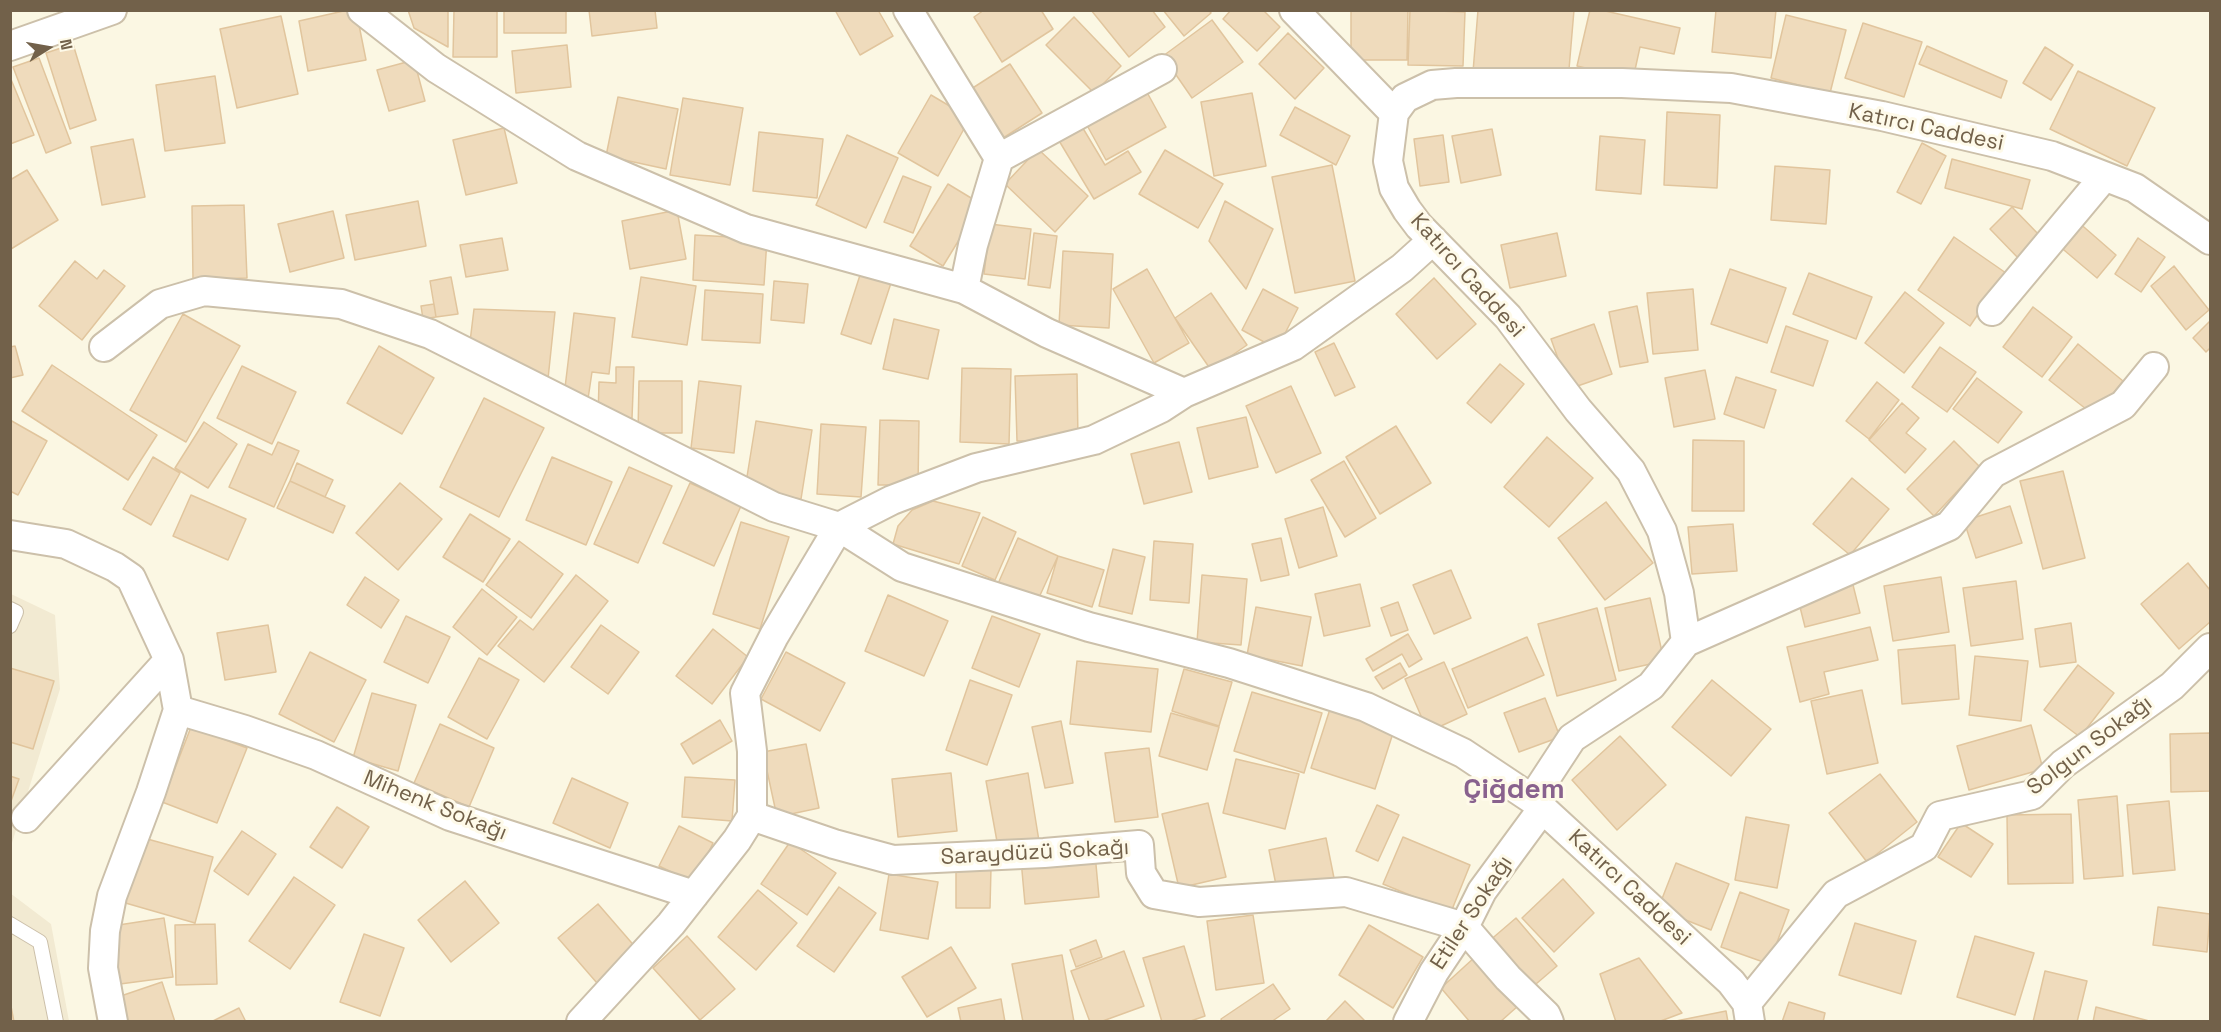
<!DOCTYPE html>
<html>
<head>
<meta charset="utf-8">
<style>
  body { margin:0 }
  #map { position:relative; width:2221px; height:1032px; overflow:hidden; background:#fbf7e3; font-family:"Space Grotesk",sans-serif }
  canvas { display:block }
  .frame { position:absolute; inset:0; border:12px solid #72614a; pointer-events:none }
  .north { position:absolute; left:18px; top:18px; width:60px; height:60px; -webkit-text-stroke:4px #fefae9; paint-order:stroke; rotate:79deg; font-size:16px; font-weight:700; line-height:24px; text-align:center; color:#72614a }
  .north::after { content:''; display:block; margin:auto; width:21px; height:27px; background:#72614a; clip-path:polygon(50% 0,100% 100%,50% 72%,0 100%) }
</style>
</head>
<body>
<div id="map">
<canvas width="2221" height="1032"></canvas>
<div class="frame"></div>
<div class="north">N</div>
</div>
<script>
const c = document.querySelector('canvas').getContext('2d');
c.lineJoin = 'round';
function fillPath(path, color) { c.fillStyle = color; c.fill(path, 'evenodd'); }
const poly = rows => new Path2D(rows.map(r => 'M' + r).join(''));
function strokePath(path, color, width, dash) { c.strokeStyle = color; c.lineWidth = width; c.lineCap = dash ? 'butt' : 'round'; c.setLineDash(dash || []); c.stroke(path); }
function label(font, color, halo, rows, align = 'center') {
  c.font = font + ' "Space Grotesk",sans-serif'; c.lineWidth = 6; c.setLineDash([]); c.textBaseline = 'middle'; c.strokeStyle = halo; c.fillStyle = color; for (const [text, x, y, turn = 0] of rows) {
    c.save(); c.translate(x, y); c.rotate((+turn || 0) * Math.PI / 180); c.textAlign = isNaN(turn) ? turn : align; if (halo) c.strokeText(text, 0, 0); c.fillText(text, 0, 0); c.restore();
  }
}
fillPath(poly([
  [11,594,55,615,60,689,11,846],
  [10,893,51,924,69,1021,11,1021]
]), '#f2ead2');
const building = poly([
  [348,10,356,10,366,60,308,71,299,21,348,10],
  [408,10,448,10,448,47,414,28,408,10],
  [454,10,497,10,497,57,453,57,454,10],
  [504,10,566,10,566,33,504,33,504,10],
  [589,10,655,10,657,28,592,36,589,10],
  [835,10,878,10,893,36,860,55,835,10],
  [984,10,1041,10,1053,29,1002,62,974,17,984,10],
  [1091,10,1152,10,1165,27,1129,57,1091,10],
  [1163,10,1209,10,1211,13,1184,36,1163,10],
  [1231,10,1263,10,1280,27,1257,51,1223,19,1231,10],
  [1351,10,1408,10,1407,60,1351,60,1351,10],
  [1410,10,1465,12,1463,66,1408,65,1410,10],
  [1478,10,1574,10,1568,81,1473,72,1478,10],
  [1590,10,1601,10,1680,28,1674,54,1640,47,1633,79,1577,66,1590,10],
  [1716,10,1776,10,1771,58,1712,52,1716,10],
  [1786,15,1846,30,1830,93,1771,78,1786,15],
  [281,16,298,94,237,108,220,29,281,16],
  [1074,17,1121,66,1094,93,1046,45,1074,17],
  [1212,20,1243,62,1192,98,1163,56,1212,20],
  [1863,23,1922,42,1904,97,1845,78,1863,23],
  [1288,33,1324,68,1295,99,1259,64,1288,33],
  [73,44,96,120,70,129,46,53,73,44],
  [567,45,571,87,516,93,512,51,567,45],
  [1927,46,2007,81,2001,98,1919,64,1927,46],
  [2045,47,2073,65,2051,100,2023,83,2045,47],
  [39,58,71,143,46,153,13,67,39,58],
  [414,60,425,101,389,111,377,70,414,60],
  [1010,64,1042,113,1000,140,968,91,1010,64],
  [2078,71,2155,108,2127,166,2050,129,2078,71],
  [215,76,225,143,165,151,156,85,215,76],
  [10,77,34,135,10,144,10,77],
  [1143,85,1166,127,1106,160,1083,118,1143,85],
  [1252,93,1266,166,1214,176,1201,102,1252,93],
  [931,95,970,118,938,176,898,153,931,95],
  [618,97,678,109,666,169,606,156,618,97],
  [683,98,743,108,730,185,670,175,683,98],
  [1295,107,1350,136,1336,165,1280,135,1295,107],
  [1667,112,1720,115,1717,188,1664,185,1667,112],
  [1081,125,1105,165,1128,151,1141,172,1094,199,1058,139,1081,125],
  [504,128,517,183,466,195,453,140,504,128],
  [1492,129,1501,175,1461,183,1452,136,1492,129],
  [759,132,823,139,817,198,753,191,759,132],
  [847,135,898,158,866,228,816,205,847,135],
  [1443,135,1449,182,1420,186,1414,139,1443,135],
  [1600,136,1645,140,1641,194,1596,190,1600,136],
  [133,139,145,197,102,205,91,147,133,139],
  [1922,143,1946,156,1921,204,1897,192,1922,143],
  [1038,149,1088,196,1055,232,1005,184,1038,149],
  [1165,150,1223,184,1198,228,1139,194,1165,150],
  [1952,159,2030,180,2022,209,1945,188,1952,159],
  [1332,165,1355,281,1295,293,1272,177,1332,165],
  [1775,166,1830,170,1826,224,1771,220,1775,166],
  [27,170,58,220,11,249,10,180,27,170],
  [903,176,931,187,913,233,884,222,903,176],
  [948,184,981,204,943,266,910,246,948,184],
  [418,201,426,246,355,260,346,215,418,201],
  [1225,201,1273,229,1246,289,1209,241,1225,201],
  [244,205,247,278,193,280,192,206,244,205],
  [2012,207,2044,240,2021,261,1990,229,2012,207],
  [677,210,686,259,630,269,622,221,677,210],
  [333,211,344,258,290,272,278,224,333,211],
  [2077,221,2116,255,2097,278,2058,245,2077,221],
  [990,224,1031,229,1025,279,984,274,990,224],
  [1034,233,1057,236,1050,288,1028,285,1034,233],
  [1557,233,1566,276,1510,288,1501,245,1557,233],
  [695,235,767,239,764,285,693,280,695,235],
  [1954,237,2006,273,1970,326,1918,290,1954,237],
  [502,238,508,270,466,277,460,245,502,238],
  [2138,238,2165,257,2141,292,2115,274,2138,238],
  [1063,251,1113,254,1109,328,1059,325,1063,251],
  [75,261,97,279,104,270,125,286,82,340,39,306,75,261],
  [2174,266,2209,310,2186,330,2151,286,2174,266],
  [1147,269,1189,343,1154,363,1113,289,1147,269],
  [1730,269,1786,288,1767,343,1711,324,1730,269],
  [861,272,891,283,871,344,841,334,861,272],
  [1809,273,1872,297,1856,339,1793,314,1809,273],
  [451,277,458,314,436,317,430,281,451,277],
  [641,277,696,286,687,345,632,337,641,277],
  [1434,278,1476,324,1437,359,1396,314,1434,278],
  [774,281,808,284,804,323,771,320,774,281],
  [1263,289,1298,308,1277,349,1242,330,1263,289],
  [1693,289,1698,350,1653,354,1647,293,1693,289],
  [705,290,763,294,760,343,702,340,705,290],
  [1905,292,1944,323,1904,373,1865,343,1905,292],
  [1211,293,1247,345,1211,370,1175,318,1211,293],
  [434,304,436,317,423,319,421,306,434,304],
  [1637,306,1648,362,1620,367,1609,312,1637,306],
  [2033,307,2072,337,2042,377,2003,347,2033,307],
  [474,309,555,312,548,379,469,350,474,309],
  [574,313,615,318,609,374,592,372,588,399,564,396,574,313],
  [183,314,240,346,186,442,130,410,183,314],
  [894,319,939,330,928,379,883,369,894,319],
  [2210,321,2210,348,2206,352,2193,338,2210,321],
  [1594,324,1612,374,1569,389,1551,339,1594,324],
  [1786,326,1828,341,1813,386,1771,372,1786,326],
  [1334,343,1355,387,1335,396,1315,352,1334,343],
  [2078,344,2123,381,2095,416,2049,380,2078,344],
  [15,346,23,375,10,378,10,347,15,346],
  [379,346,434,378,402,434,347,403,379,346],
  [1940,347,1976,372,1947,412,1912,387,1940,347],
  [1500,364,1524,384,1491,423,1467,403,1500,364],
  [52,365,157,435,128,480,22,411,52,365],
  [242,366,296,392,272,444,217,418,242,366],
  [616,367,634,367,632,418,598,417,599,382,616,383,616,367],
  [962,368,1011,369,1009,444,960,442,962,368],
  [1705,370,1715,419,1674,427,1665,378,1705,370],
  [1077,374,1078,440,1017,441,1015,376,1077,374],
  [1736,377,1776,390,1764,428,1724,414,1736,377],
  [1977,378,2022,412,1998,443,1953,409,1977,378],
  [639,381,682,381,682,433,638,433,639,381],
  [699,381,741,386,734,453,691,448,699,381],
  [1877,382,1899,400,1869,439,1846,421,1877,382],
  [1291,386,1321,453,1276,473,1246,406,1291,386],
  [484,398,544,428,499,517,440,487,484,398],
  [1902,403,1919,418,1906,433,1926,449,1905,473,1869,440,1902,403],
  [1246,417,1258,467,1209,479,1197,428,1246,417],
  [10,420,47,441,18,495,10,491,10,420],
  [880,420,919,421,918,485,878,485,880,420],
  [756,421,812,430,801,499,745,489,756,421],
  [204,422,237,444,208,488,175,468,204,422],
  [821,424,866,427,861,497,817,494,821,424],
  [1396,426,1431,483,1380,514,1346,457,1396,426],
  [1547,437,1593,478,1549,527,1504,487,1547,437],
  [1693,440,1744,441,1744,511,1692,511,1693,440],
  [1954,441,1980,467,1934,516,1907,489,1954,441],
  [278,442,299,451,274,507,229,487,248,444,272,455,278,442],
  [1179,442,1192,492,1144,504,1131,454,1179,442],
  [153,457,180,473,151,525,123,509,153,457],
  [552,457,612,482,586,545,526,520,552,457],
  [1344,461,1376,518,1345,537,1311,480,1344,461],
  [297,463,333,480,325,497,290,481,297,463],
  [629,467,672,486,638,563,594,544,629,467],
  [2063,471,2085,558,2043,569,2020,481,2063,471],
  [1852,478,1889,509,1850,555,1813,524,1852,478],
  [290,481,345,506,333,533,277,508,290,481],
  [400,483,442,519,398,570,356,533,400,483],
  [690,483,741,506,714,566,663,543,690,483],
  [191,495,246,519,228,560,173,536,191,495],
  [933,501,980,513,959,564,893,544,898,526,912,510,933,501],
  [1606,502,1653,563,1605,600,1558,538,1606,502],
  [2010,506,2022,543,1976,558,1964,521,2010,506],
  [1323,507,1337,556,1299,568,1285,519,1323,507],
  [470,514,510,539,483,582,443,557,470,514],
  [983,517,1016,532,995,580,962,566,983,517],
  [741,522,789,537,760,629,713,614,741,522],
  [1733,524,1737,571,1692,574,1688,527,1733,524],
  [1018,538,1058,556,1036,604,997,586,1018,538],
  [1281,538,1289,575,1261,581,1252,544,1281,538],
  [519,541,563,574,531,618,486,585,519,541],
  [1154,541,1193,544,1189,603,1150,600,1154,541],
  [1113,549,1145,557,1132,614,1099,606,1113,549],
  [1058,556,1104,570,1092,607,1047,593,1058,556],
  [2188,563,2210,590,2210,622,2179,649,2141,604,2188,563],
  [1451,570,1471,618,1434,634,1413,585,1451,570],
  [576,575,608,601,544,682,498,646,520,620,533,630,576,575],
  [1202,575,1247,579,1241,645,1197,642,1202,575],
  [365,577,399,600,381,628,347,605,365,577],
  [1941,577,1949,632,1893,641,1884,586,1941,577],
  [2016,581,2023,639,1971,646,1963,588,2016,581],
  [1360,584,1370,626,1324,636,1315,594,1360,584],
  [1853,585,1860,613,1805,627,1798,599,1853,585],
  [482,589,517,617,487,655,453,627,482,589],
  [888,595,948,621,924,676,865,651,888,595],
  [1650,598,1664,661,1619,671,1605,608,1650,598],
  [1398,602,1408,630,1391,636,1381,608,1398,602],
  [1256,607,1311,617,1302,666,1247,655,1256,607],
  [1597,608,1616,680,1557,696,1538,624,1597,608],
  [406,616,450,637,428,683,384,662,406,616],
  [992,616,1040,634,1019,687,972,668,992,616],
  [2071,623,2076,662,2040,667,2035,629,2071,623],
  [268,625,276,672,225,680,217,633,268,625],
  [601,625,639,652,608,694,571,667,601,625],
  [1870,627,1878,660,1824,672,1829,694,1800,702,1787,647,1870,627],
  [713,629,748,657,712,704,676,676,713,629],
  [1408,634,1422,659,1409,667,1402,654,1373,671,1366,659,1408,634],
  [1527,637,1544,675,1468,708,1452,669,1527,637],
  [1955,645,1959,699,1902,704,1898,650,1955,645],
  [310,652,366,680,334,742,279,714,310,652],
  [786,652,845,683,820,731,761,699,786,652],
  [1975,656,2028,661,2021,721,1969,715,1975,656],
  [479,658,519,680,487,739,448,717,479,658],
  [1077,661,1158,669,1151,732,1070,724,1077,661],
  [1444,662,1467,714,1428,732,1405,679,1444,662],
  [1400,663,1407,675,1383,689,1375,677,1400,663],
  [2078,665,2114,693,2080,737,2044,710,2078,665],
  [10,668,54,681,33,749,10,742,10,668],
  [1184,669,1232,682,1219,726,1172,711,1184,669],
  [970,680,1012,695,987,765,946,750,970,680],
  [1712,680,1771,729,1731,776,1672,727,1712,680],
  [1862,690,1878,763,1827,774,1811,701,1862,690],
  [1252,692,1322,713,1304,773,1234,751,1252,692],
  [372,693,416,705,398,771,353,758,372,693],
  [1545,698,1560,737,1519,752,1504,713,1545,698],
  [1330,709,1394,730,1375,789,1311,768,1330,709],
  [1171,713,1219,727,1207,770,1159,756,1171,713],
  [720,720,732,741,693,764,681,744,720,720],
  [1061,721,1073,783,1045,788,1032,727,1061,721],
  [440,724,494,748,469,807,414,783,440,724],
  [2031,725,2043,769,1969,790,1957,746,2031,725],
  [191,727,247,748,217,823,162,802,191,727],
  [2210,733,2210,791,2171,792,2170,734,2210,733],
  [1620,736,1666,785,1617,830,1572,780,1620,736],
  [806,744,819,808,777,817,763,752,806,744],
  [1149,748,1158,817,1115,822,1105,753,1149,748],
  [1236,759,1299,774,1285,829,1223,813,1236,759],
  [951,773,957,831,898,837,892,779,951,773],
  [1028,773,1039,841,998,847,986,781,1028,773],
  [1880,774,1917,822,1867,862,1829,813,1880,774],
  [10,776,19,779,10,804,10,776],
  [685,777,735,780,732,821,682,817,685,777],
  [572,778,628,803,610,848,553,823,572,778],
  [2117,796,2123,876,2084,879,2078,800,2117,796],
  [2169,801,2175,870,2133,874,2127,805,2169,801],
  [1208,803,1226,877,1179,888,1162,814,1208,803],
  [1377,805,1399,815,1378,861,1356,851,1377,805],
  [337,807,369,827,342,868,310,847,337,807],
  [2071,814,2073,883,2008,884,2007,815,2071,814],
  [1746,817,1789,825,1777,888,1735,880,1746,817],
  [1961,823,1993,844,1971,877,1938,857,1961,823],
  [679,826,713,843,694,883,659,866,679,826],
  [242,831,276,854,248,895,214,871,242,831],
  [140,837,213,857,195,923,122,902,140,837],
  [1403,837,1470,865,1451,912,1383,884,1403,837],
  [1326,838,1334,878,1277,890,1269,850,1326,838],
  [790,842,836,873,807,915,761,884,790,842],
  [1095,854,1099,897,1025,904,1021,860,1095,854],
  [1676,863,1729,884,1711,930,1658,909,1676,863],
  [956,868,991,868,990,908,956,908,956,868],
  [889,874,938,882,928,939,880,930,889,874],
  [294,877,335,905,290,969,249,941,294,877],
  [1563,879,1594,913,1554,952,1522,918,1563,879],
  [465,881,499,923,451,962,418,920,465,881],
  [839,887,876,913,834,972,797,946,839,887],
  [758,890,797,923,756,970,718,937,758,890],
  [1740,892,1789,910,1769,964,1721,947,1740,892],
  [598,904,637,949,597,983,558,938,598,904],
  [2158,907,2210,914,2207,952,2153,945,2158,907],
  [1253,915,1264,983,1216,990,1207,921,1253,915],
  [164,918,173,977,120,984,112,926,164,918],
  [1516,918,1557,966,1529,990,1488,942,1516,918],
  [1855,923,1916,941,1901,994,1839,975,1855,923],
  [215,924,217,984,176,985,175,925,215,924],
  [1369,925,1423,957,1393,1008,1339,975,1369,925],
  [364,934,404,948,380,1016,340,1002,364,934],
  [687,936,735,989,700,1020,653,968,687,936],
  [1975,936,2034,953,2015,1015,1957,997,1975,936],
  [1096,940,1102,957,1076,967,1070,950,1096,940],
  [1184,946,1205,1016,1188,1022,1162,1022,1143,958,1184,946],
  [951,947,976,988,927,1017,902,977,951,947],
  [1124,951,1144,1006,1100,1022,1090,1022,1071,971,1124,951],
  [1062,955,1074,1022,1023,1022,1012,964,1062,955],
  [1475,957,1518,1006,1500,1022,1470,1022,1441,988,1475,957],
  [1639,958,1682,1013,1658,1022,1616,1022,1600,974,1639,958],
  [2045,971,2087,981,2077,1022,2033,1022,2045,971],
  [162,982,175,1022,119,1022,112,999,162,982],
  [1273,984,1290,1009,1271,1022,1222,1022,1221,1019,1273,984],
  [1001,999,1005,1022,961,1022,958,1008,1001,999],
  [10,1001,14,1022,10,1022,10,1001],
  [1345,1001,1366,1022,1325,1022,1345,1001],
  [1789,1002,1825,1013,1823,1022,1782,1022,1789,1002],
  [2096,1007,2153,1022,2093,1022,2096,1007],
  [239,1008,246,1022,211,1022,239,1008],
  [1726,1011,1728,1022,1671,1022,1726,1011]
]);
fillPath(building, '#efdbbc');
strokePath(building, '#e1c59d', 1.5);
const lane = poly([
  [10,609,16,612,10,626],
  [10,924,40,942,56,1022]
]);
const street = poly([
  [362,10,436,68,577,156,746,229,964,289,1047,333,1184,393],
  [908,10,999,158,973,245,964,289],
  [1294,10,1394,113],
  [10,46,112,10],
  [999,158,1162,69],
  [1992,311,2104,177],
  [104,347,160,304,204,291,341,304,430,334,774,507,839,527,902,567,1089,627,1229,663,1366,707,1463,753,1532,799],
  [10,535,66,544,115,567,131,578,169,660,178,710,151,792,112,896,105,931,103,968,113,1022],
  [1686,642,1949,526,1993,473,2123,405,2154,367],
  [178,710,245,730,316,755,450,816,694,895],
  [752,816,834,844,893,860,1044,853,1139,845,1141,873,1154,894,1199,902,1346,892,1464,927,1508,978,1546,1015,1549,1022],
  [26,818,169,660],
  [1747,1003,1836,894,1924,847,1940,816,2032,795,2063,764,2172,686,2210,648],
  [581,1022,671,924,737,840,752,816,752,751,745,693,774,636,839,527,892,500,976,468,1094,440,1161,408,1184,393,1293,346,1402,268,1433,240],
  [1408,1022,1434,972,1464,927,1482,891,1543,808],
  [1750,1022,1747,1003,1731,982,1532,799,1572,738,1651,686,1686,642,1679,593,1662,531,1631,471,1578,410,1508,317,1419,226,1407,210,1394,188,1388,161,1394,113,1405,98,1432,85,1456,83,1622,83,1731,88,1882,116,2052,156,2135,188,2210,240]
]);
strokePath(lane, '#ccc0aa', 16);
strokePath(street, '#ccc0aa', 32);
strokePath(lane, '#fff', 14);
strokePath(street, '#fff', 28);
label('22px', '#72614a', '#fefae9', [
  ["Katırcı Caddesi",1926,128,12],
  ["Katırcı Caddesi",1467,276,48],
  ["Solgun Sokağı",2090,746,-37],
  ["Mihenk Sokağı",435,806,22],
  ["Saraydüzü Sokağı",1035,853,-3],
  ["Katırcı Caddesi",1629,888,43],
  ["Etiler Sokağı",1472,913,-57]
]);
label('bold 28px', '#89628e', '#fefae9', [
  ["Çiğdem",1514,790]
]);
</script>
</body>
</html>
